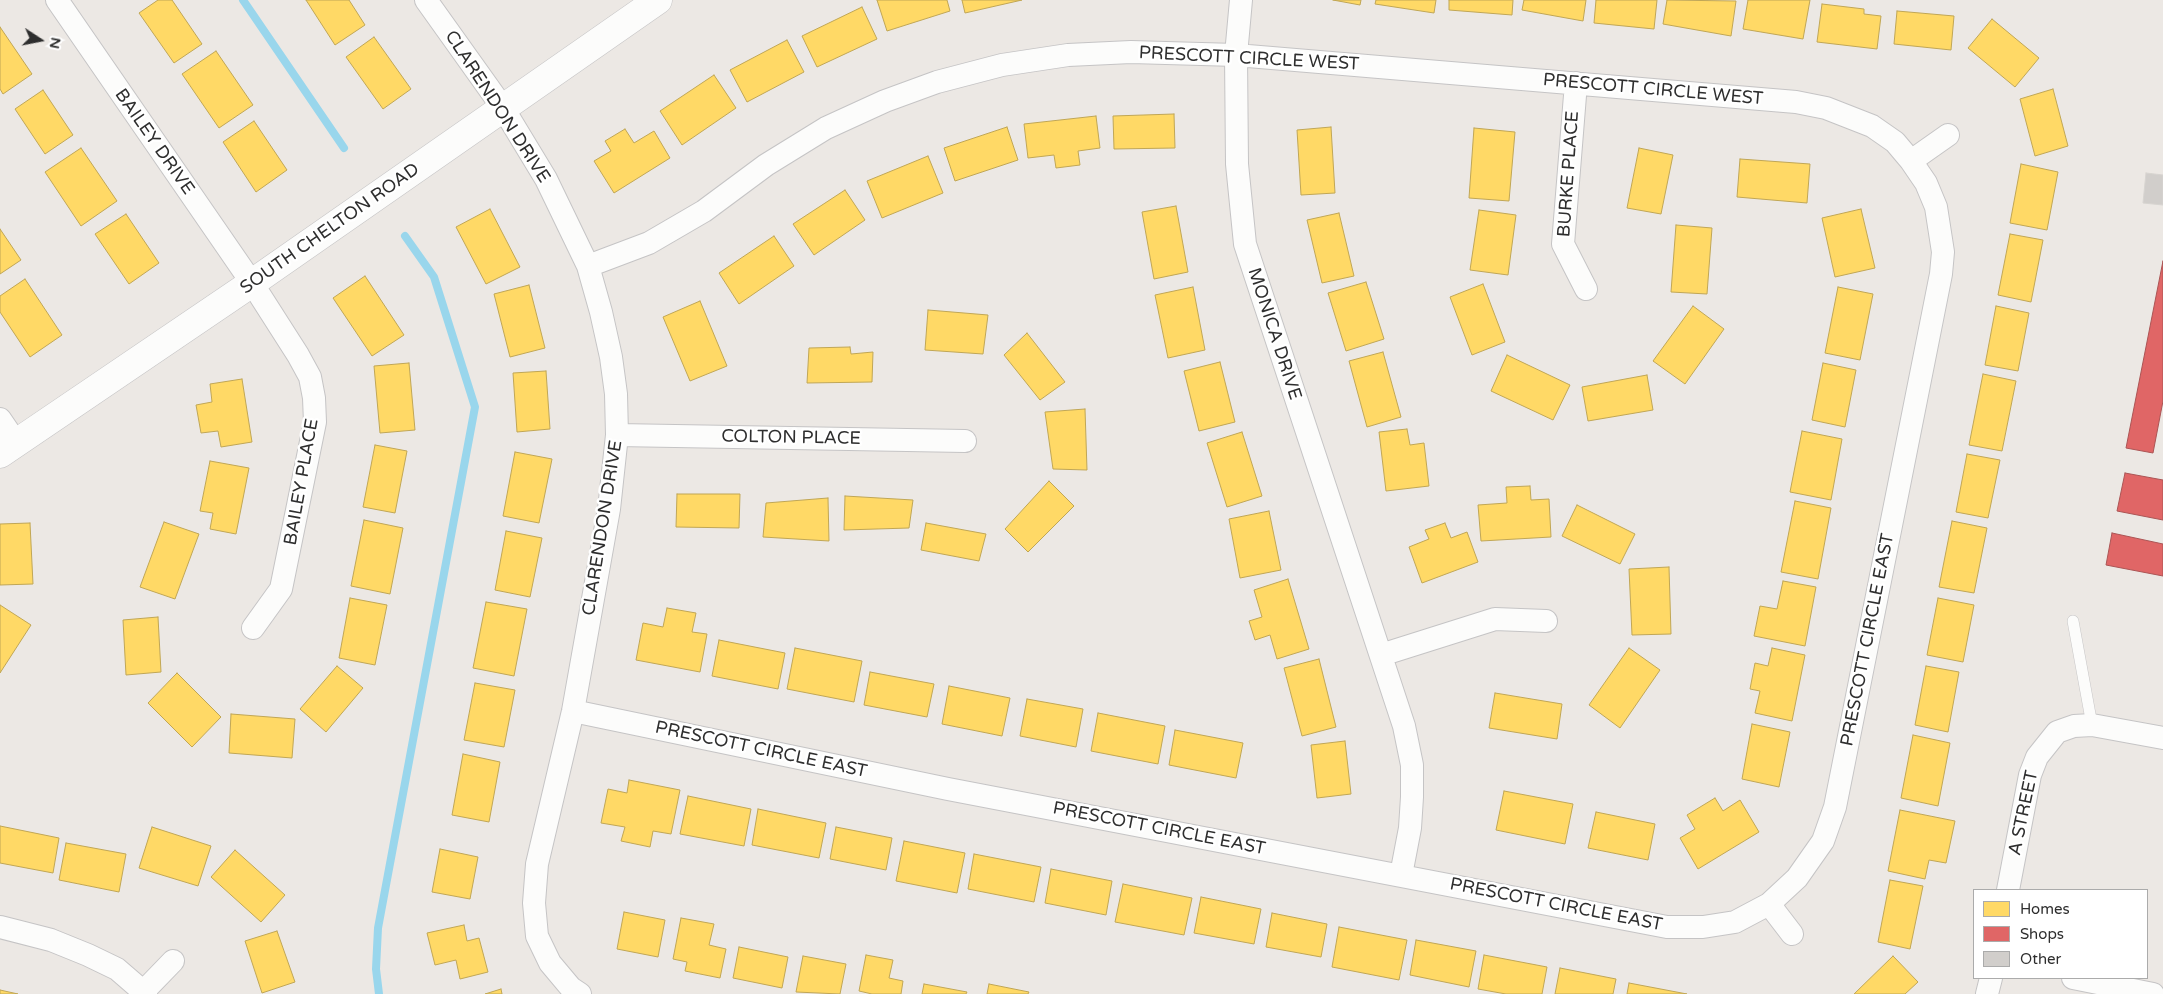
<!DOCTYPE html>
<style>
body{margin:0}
#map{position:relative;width:2163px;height:994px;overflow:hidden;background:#ece8e4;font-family:"Varela Round",sans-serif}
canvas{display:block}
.legend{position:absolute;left:1973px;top:889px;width:175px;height:90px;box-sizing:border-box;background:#fff;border:1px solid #ababab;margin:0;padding:6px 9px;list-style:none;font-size:15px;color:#2e2e2e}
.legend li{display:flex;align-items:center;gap:10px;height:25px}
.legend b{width:25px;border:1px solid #ababab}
.north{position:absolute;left:15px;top:15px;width:50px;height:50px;-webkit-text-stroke:4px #fff;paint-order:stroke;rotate:101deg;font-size:14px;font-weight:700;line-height:20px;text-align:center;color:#2e2e2e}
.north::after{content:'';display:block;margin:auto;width:18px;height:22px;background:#2e2e2e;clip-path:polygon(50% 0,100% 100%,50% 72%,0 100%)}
</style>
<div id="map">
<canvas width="2163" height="994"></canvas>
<ul class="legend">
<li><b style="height:14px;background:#ffd966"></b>Homes</li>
<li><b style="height:14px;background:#e06666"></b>Shops</li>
<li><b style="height:14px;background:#d1cecb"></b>Other</li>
</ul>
<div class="north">N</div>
</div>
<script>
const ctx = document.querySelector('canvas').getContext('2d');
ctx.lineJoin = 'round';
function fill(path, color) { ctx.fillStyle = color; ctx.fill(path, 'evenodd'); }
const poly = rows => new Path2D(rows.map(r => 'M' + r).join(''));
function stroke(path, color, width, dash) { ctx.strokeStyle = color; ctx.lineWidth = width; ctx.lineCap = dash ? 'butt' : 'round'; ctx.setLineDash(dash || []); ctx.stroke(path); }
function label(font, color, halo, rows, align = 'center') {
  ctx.font = font + ' "Varela Round",sans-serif'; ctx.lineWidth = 5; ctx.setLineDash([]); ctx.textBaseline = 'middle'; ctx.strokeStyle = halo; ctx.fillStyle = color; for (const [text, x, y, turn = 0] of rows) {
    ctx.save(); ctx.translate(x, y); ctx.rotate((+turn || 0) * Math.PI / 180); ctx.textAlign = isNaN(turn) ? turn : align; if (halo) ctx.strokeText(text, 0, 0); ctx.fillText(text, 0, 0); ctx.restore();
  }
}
const homes = poly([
 [158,0,172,0,202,44,174,63,139,13,158,0],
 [306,0,349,0,365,25,335,45,306,0],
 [877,0,947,0,950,11,887,31,877,0],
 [962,0,1022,0,965,13,962,0],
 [1333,0,1361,0,1360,5,1333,0],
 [1376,0,1436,0,1434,13,1375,4,1376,0],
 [1449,0,1513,0,1512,15,1449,10,1449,0],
 [1524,0,1586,0,1583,21,1522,10,1524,0],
 [1596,0,1657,0,1654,29,1594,23,1596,0],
 [1667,0,1736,1,1731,36,1663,24,1667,0],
 [1748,0,1810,0,1803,39,1743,29,1748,0],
 [1822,4,1864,9,1864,14,1881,16,1877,49,1817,42,1822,4],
 [862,7,877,39,817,67,802,36,862,7],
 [1897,11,1954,16,1951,50,1894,44,1897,11],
 [1992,19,2039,58,2015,87,1968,48,1992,19],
 [0,27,32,74,3,94,0,89,0,27],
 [374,37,411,89,383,109,346,57,374,37],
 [787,40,804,72,747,102,730,70,787,40],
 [216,51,253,105,219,128,182,74,216,51],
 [714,75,736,108,682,145,660,111,714,75],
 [2053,89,2068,146,2035,156,2020,99,2053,89],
 [43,90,73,135,45,154,15,109,43,90],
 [1174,114,1175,148,1114,149,1113,116,1174,114],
 [1096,116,1100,148,1078,151,1080,165,1056,168,1054,155,1028,158,1024,124,1096,116],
 [254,121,287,170,256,192,223,142,254,121],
 [1007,127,1018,160,955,181,944,148,1007,127],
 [1331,127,1335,193,1301,195,1297,130,1331,127],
 [1474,128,1515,132,1509,201,1469,198,1474,128],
 [625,129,634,143,654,131,670,158,614,193,594,161,611,151,605,141,625,129],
 [81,148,117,201,81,226,45,172,81,148],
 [1639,148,1673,155,1661,214,1627,208,1639,148],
 [928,156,943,193,882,218,867,181,928,156],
 [1740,159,1810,164,1807,203,1737,197,1740,159],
 [2021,164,2058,172,2047,230,2010,223,2021,164],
 [845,190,865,220,814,255,793,224,845,190],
 [1176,206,1188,272,1154,279,1142,212,1176,206],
 [490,209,520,267,486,284,456,227,490,209],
 [1861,209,1875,268,1835,277,1822,218,1861,209],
 [1479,210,1516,215,1508,275,1470,270,1479,210],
 [1339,213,1354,276,1322,283,1307,220,1339,213],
 [126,214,159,263,129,284,95,234,126,214],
 [1676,225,1712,228,1707,294,1671,292,1676,225],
 [0,229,21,260,0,274,0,229],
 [2010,234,2043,240,2031,302,1998,295,2010,234],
 [774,236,794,266,739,304,719,273,774,236],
 [365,276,404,335,372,356,333,298,365,276],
 [25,279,62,335,30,357,0,312,0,296,25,279],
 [1366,282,1384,339,1346,351,1328,293,1366,282],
 [1483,284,1505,342,1472,355,1450,297,1483,284],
 [529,285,545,348,510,357,494,294,529,285],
 [1193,287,1205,350,1168,358,1155,295,1193,287],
 [1838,287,1873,294,1860,360,1825,353,1838,287],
 [700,301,727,366,690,381,663,317,700,301],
 [1693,306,1724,329,1685,384,1653,361,1693,306],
 [1996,306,2029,313,2018,371,1985,365,1996,306],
 [928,310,988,315,983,354,925,350,928,310],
 [1027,333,1065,382,1040,400,1004,355,1027,333],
 [850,347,851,354,873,352,872,382,807,383,809,348,850,347],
 [1383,352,1401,417,1367,427,1349,361,1383,352],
 [1507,355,1570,385,1553,420,1491,391,1507,355],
 [1220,362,1235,422,1199,431,1184,371,1220,362],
 [409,363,415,430,380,433,374,366,409,363],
 [1823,363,1856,370,1845,427,1812,420,1823,363],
 [546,371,550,429,517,432,513,373,546,371],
 [1983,374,2016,381,2002,451,1969,445,1983,374],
 [1647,375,1653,410,1588,421,1582,387,1647,375],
 [242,379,252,442,221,447,218,431,201,433,196,405,212,402,210,384,242,379],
 [1085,409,1087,470,1053,469,1045,412,1085,409],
 [1407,429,1410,445,1424,443,1429,486,1386,491,1379,432,1407,429],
 [1802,431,1842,439,1831,500,1790,492,1802,431],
 [1242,432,1262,496,1227,507,1207,443,1242,432],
 [375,445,407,451,395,513,363,507,375,445],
 [515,452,552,459,539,523,503,516,515,452],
 [1967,454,2000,460,1988,518,1956,512,1967,454],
 [210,461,249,468,236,534,210,529,213,513,200,511,210,461],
 [1049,481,1074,506,1028,552,1005,529,1049,481],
 [1530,486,1531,500,1549,499,1551,537,1481,541,1478,505,1507,503,1506,487,1530,486],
 [677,494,740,494,739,528,676,527,677,494],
 [845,496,913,500,909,528,844,530,845,496],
 [828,498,829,541,763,537,766,503,828,498],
 [1795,501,1831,508,1818,579,1781,572,1795,501],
 [1577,505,1635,534,1620,564,1562,536,1577,505],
 [1269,511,1281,570,1240,578,1229,519,1269,511],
 [364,520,403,528,390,594,351,586,364,520],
 [1952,521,1987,528,1974,593,1939,587,1952,521],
 [164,522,199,534,175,599,140,587,164,522],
 [30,523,33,584,0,585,0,524,30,523],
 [926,523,986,534,979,561,921,550,926,523],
 [1445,523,1451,538,1467,532,1478,562,1422,583,1409,547,1429,539,1425,530,1445,523],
 [506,531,542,538,530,597,495,590,506,531],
 [1669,567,1671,634,1632,635,1629,569,1669,567],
 [1288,579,1309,649,1277,659,1270,635,1255,640,1249,621,1262,617,1254,590,1288,579],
 [1783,581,1816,587,1805,646,1754,636,1760,606,1777,609,1783,581],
 [350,598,387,605,375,665,339,658,350,598],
 [1938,598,1974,605,1963,662,1927,655,1938,598],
 [486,602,527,609,514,676,473,668,486,602],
 [0,605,31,625,0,673,0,605],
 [667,608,696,613,692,632,707,634,700,672,636,660,643,623,663,627,667,608],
 [158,617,161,672,126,675,123,620,158,617],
 [719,640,785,653,778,689,712,676,719,640],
 [795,648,862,661,854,702,787,689,795,648],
 [1629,648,1660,670,1620,728,1589,705,1629,648],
 [1772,648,1805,655,1792,721,1755,713,1760,691,1750,689,1755,663,1768,666,1772,648],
 [1319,659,1336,727,1302,736,1284,668,1319,659],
 [337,666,363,688,326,732,300,709,337,666],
 [1926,666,1959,672,1948,732,1915,725,1926,666],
 [870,672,934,684,927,717,864,705,870,672],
 [177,673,221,717,192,747,148,703,177,673],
 [475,683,515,690,504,747,464,740,475,683],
 [949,686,1010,698,1002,736,942,724,949,686],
 [1495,693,1562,704,1557,739,1489,728,1495,693],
 [1027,699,1083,709,1076,747,1020,736,1027,699],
 [1098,713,1165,726,1158,764,1091,751,1098,713],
 [231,714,295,719,292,758,229,753,231,714],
 [1752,724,1790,732,1779,787,1742,779,1752,724],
 [1175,730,1243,743,1236,778,1169,765,1175,730],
 [1913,735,1950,743,1938,806,1901,798,1913,735],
 [1345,741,1351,794,1317,798,1311,745,1345,741],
 [463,754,500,762,489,822,452,815,463,754],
 [629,780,680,790,671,834,653,831,650,847,621,841,625,827,601,823,608,789,627,793,629,780],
 [1504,791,1573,804,1565,844,1496,830,1504,791],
 [688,796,751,809,744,846,680,834,688,796],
 [1715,798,1723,811,1740,800,1759,832,1698,869,1680,838,1695,829,1687,815,1715,798],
 [758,809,826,823,819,858,752,845,758,809],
 [1900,810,1955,821,1946,863,1929,860,1925,879,1888,871,1900,810],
 [1596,812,1655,824,1648,860,1588,848,1596,812],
 [0,826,59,838,53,873,0,863,0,826],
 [152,827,211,846,198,886,139,868,152,827],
 [836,827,892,838,886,870,830,859,836,827],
 [904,841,965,853,957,893,896,881,904,841],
 [66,843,126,854,119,892,59,880,66,843],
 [440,849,478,857,470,899,432,892,440,849],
 [235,850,285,895,261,922,211,877,235,850],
 [974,854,1041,867,1034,902,968,889,974,854],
 [1051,869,1112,881,1106,915,1045,903,1051,869],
 [1890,880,1923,886,1910,949,1878,942,1890,880],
 [1123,884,1192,898,1184,935,1115,922,1123,884],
 [1201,897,1261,909,1254,944,1194,933,1201,897],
 [624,912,665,920,658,957,617,949,624,912],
 [1272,913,1327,924,1321,957,1266,947,1272,913],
 [681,918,714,924,709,945,726,949,720,978,685,971,687,962,673,959,681,918],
 [464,925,467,941,479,938,488,972,460,979,456,960,435,965,427,933,464,925],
 [1339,927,1407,940,1399,980,1332,967,1339,927],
 [277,931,295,982,262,993,245,941,277,931],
 [1416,940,1476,951,1469,987,1410,975,1416,940],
 [739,947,788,957,782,988,733,978,739,947],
 [866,955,893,960,889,978,903,981,901,994,872,994,859,991,866,955],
 [1484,955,1547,967,1542,994,1506,994,1478,989,1484,955],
 [803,956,846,964,840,994,796,992,803,956],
 [1893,956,1918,982,1905,994,1854,994,1893,956],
 [1560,968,1616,979,1613,994,1555,994,1560,968],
 [1629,983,1687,994,1627,994,1629,983],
 [924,984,967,992,966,994,922,994,924,984],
 [989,984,1029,992,1028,994,987,994,989,984],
 [501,989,502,994,485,994,501,989],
 [0,990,18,994,0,994,0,990]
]);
const shops = poly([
 [2163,261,2163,401,2153,453,2126,448,2163,261],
 [2125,473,2163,480,2163,520,2117,511,2125,473],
 [2112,533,2163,544,2163,576,2106,565,2112,533]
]);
const stream = poly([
 [243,0,344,148],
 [379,994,376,969,378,928,475,407,434,277,405,236]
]);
const building = poly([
 [2146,173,2163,175,2163,205,2143,203,2146,173]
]);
const lane = poly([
 [2073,621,2092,725]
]);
const street = poly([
 [57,0,252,283,298,355,310,377,314,398,315,422,281,589,253,628],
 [426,0,503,108,546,179,588,266,601,312,611,357,616,394,617,435,609,509,573,711,537,864,534,903,537,936,550,963,571,988,580,994],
 [1241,0,1236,55,1237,164,1245,244,1404,726,1412,765,1412,797,1410,828,1401,875],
 [1576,83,1563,244,1586,289],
 [1911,161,1948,135],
 [0,419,17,444],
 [617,435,965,441],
 [1381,655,1495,619,1546,621],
 [573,711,948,789,1667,927,1703,927,1735,922,1769,904,1797,878,1823,841,1835,807,1941,274,1943,252,1936,207,1926,183,1911,161,1895,142,1872,126,1826,108,1796,102,1236,55,1131,52,1068,55,1002,65,937,82,885,101,826,128,766,165,704,211,649,243,588,266],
 [2008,890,2030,775,2037,757,2057,732,2074,726,2092,725,2163,738],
 [1769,904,1792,934],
 [0,927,51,940,88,955,117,969,146,994],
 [2073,978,2153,994],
 [144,991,173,961],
 [1987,994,1991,978]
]);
const secondary = poly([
 [0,454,252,283,658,0]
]);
const streetNames = [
 ["PRESCOTT CIRCLE WEST",1249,59,3],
 ["PRESCOTT CIRCLE WEST",1653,90,5],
 ["CLARENDON DRIVE",497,107,57],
 ["BAILEY DRIVE",154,142,55],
 ["BURKE PLACE",1569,174,-86],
 ["SOUTH CHELTON ROAD",330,229,-35],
 ["MONICA DRIVE",1274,334,72],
 ["COLTON PLACE",791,438,1],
 ["BAILEY PLACE",302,482,-80],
 ["CLARENDON DRIVE",603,528,-81],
 ["PRESCOTT CIRCLE EAST",1868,640,-79],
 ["PRESCOTT CIRCLE EAST",761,750,12],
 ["A STREET",2024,813,-78],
 ["PRESCOTT CIRCLE EAST",1159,829,11],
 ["PRESCOTT CIRCLE EAST",1556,905,11]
];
fill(homes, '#ffd966');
stroke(homes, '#c0a655', 1);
fill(shops, '#e06666');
stroke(shops, '#ab5555', 1);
stroke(stream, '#99d6ec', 8);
fill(building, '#d1cecb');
stroke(building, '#d7d4d0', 1);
stroke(lane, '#c5c4c5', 12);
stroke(street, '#c5c4c5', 24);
stroke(secondary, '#c5c4c5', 29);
stroke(lane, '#fcfcfb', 11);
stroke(street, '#fcfcfb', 22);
stroke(secondary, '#fcfcfb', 28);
label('18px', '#2e2e2e', '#fff', streetNames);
</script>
